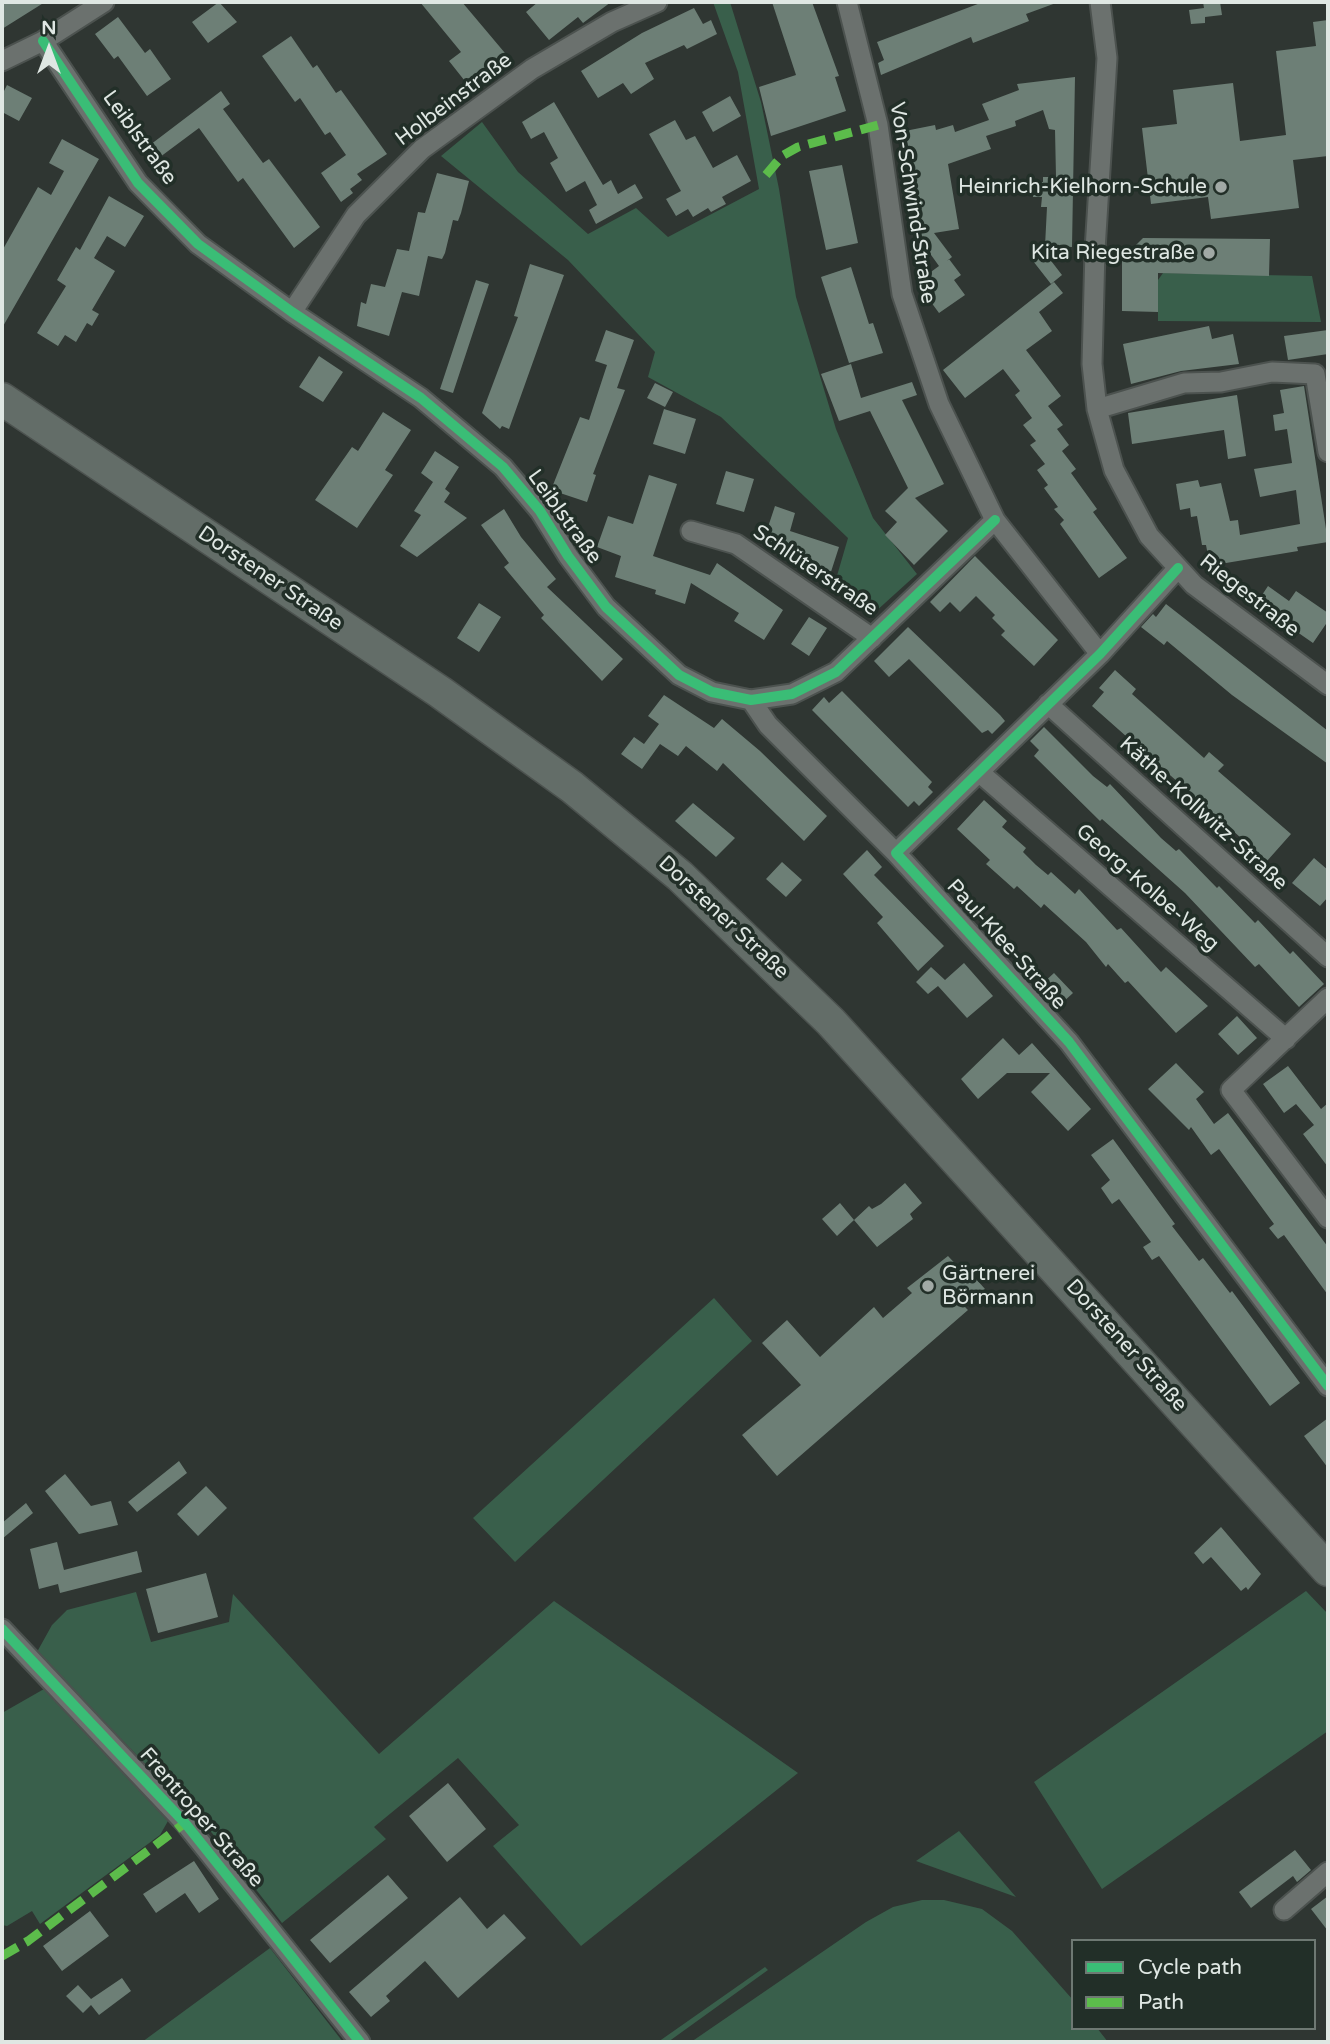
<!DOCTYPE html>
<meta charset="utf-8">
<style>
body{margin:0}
#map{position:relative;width:1330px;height:2044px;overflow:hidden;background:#2f3632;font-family:"Varela Round",sans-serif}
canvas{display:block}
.frame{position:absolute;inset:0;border:4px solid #dfe7e3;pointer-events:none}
.legend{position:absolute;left:1071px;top:1939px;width:245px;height:91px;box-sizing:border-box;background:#222f28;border:2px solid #6e7973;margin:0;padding:9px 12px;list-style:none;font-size:21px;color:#dfe7e3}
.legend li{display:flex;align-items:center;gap:14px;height:35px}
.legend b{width:35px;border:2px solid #6e7973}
.north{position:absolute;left:14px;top:14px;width:70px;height:70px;-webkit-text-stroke:5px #222f28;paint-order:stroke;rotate:0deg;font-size:19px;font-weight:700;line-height:28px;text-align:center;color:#dfe7e3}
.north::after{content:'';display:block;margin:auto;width:24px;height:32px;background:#dfe7e3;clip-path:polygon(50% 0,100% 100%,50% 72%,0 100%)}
</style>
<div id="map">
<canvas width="1330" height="2044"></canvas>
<div class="frame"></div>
<ul class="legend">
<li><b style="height:9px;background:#3abd76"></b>Cycle path</li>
<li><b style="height:9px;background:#5cbc4b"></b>Path</li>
</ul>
<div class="north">N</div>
</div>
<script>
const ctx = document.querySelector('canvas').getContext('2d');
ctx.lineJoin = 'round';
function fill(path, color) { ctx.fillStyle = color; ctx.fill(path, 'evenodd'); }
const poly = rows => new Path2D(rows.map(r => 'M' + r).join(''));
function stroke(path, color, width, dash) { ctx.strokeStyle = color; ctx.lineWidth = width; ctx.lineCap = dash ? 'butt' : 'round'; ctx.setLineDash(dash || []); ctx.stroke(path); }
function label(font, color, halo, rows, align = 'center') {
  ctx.font = font + ' "Varela Round",sans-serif'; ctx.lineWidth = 7; ctx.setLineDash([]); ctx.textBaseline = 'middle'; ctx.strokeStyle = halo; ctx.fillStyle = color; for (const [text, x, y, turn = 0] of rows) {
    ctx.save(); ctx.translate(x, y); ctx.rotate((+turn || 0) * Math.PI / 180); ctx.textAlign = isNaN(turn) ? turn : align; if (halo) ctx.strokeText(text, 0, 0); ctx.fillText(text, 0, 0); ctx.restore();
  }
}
const green = poly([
 [713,2,730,2,761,102,779,189,796,297,836,429,873,518,917,574,874,613,834,586,848,538,721,417,648,377,655,352,568,260,441,156,482,122,518,172,588,234,636,208,668,237,759,189,738,72],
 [1163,273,1312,276,1321,322,1158,321,1158,280],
 [714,1298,752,1341,515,1562,473,1518],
 [1306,1591,1328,1614,1328,1731,1102,1889,1034,1782],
 [136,1592,151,1642,229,1622,233,1594,379,1754,554,1601,798,1773,581,1946,493,1846,519,1825,458,1758,374,1827,386,1839,282,1923,212,1833,37,1652,52,1625,67,1610],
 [44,1689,168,1821,160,1835,40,1924,32,1911,7,1926,2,1925,2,1713],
 [959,1831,1016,1897,916,1861],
 [922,1900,944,1900,982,1909,1012,1931,1073,2000,1073,2028,1097,2028,1108,2042,691,2042,866,1922,893,1907],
 [270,1948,343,2042,142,2042],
 [765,1967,768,1970,668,2042,658,2042]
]);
const building = poly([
 [2,2,45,2,2,29],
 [219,2,237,22,208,43,192,22],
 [420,2,462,2,510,59,472,90,449,61,461,52],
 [538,2,611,2,583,23,578,17,549,40,526,12],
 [772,2,812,2,839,76,835,77,846,111,771,136,759,87,796,75],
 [983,2,1056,3,1026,14,1029,21,973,43,971,37,881,75,878,63,884,60,877,42],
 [1203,2,1220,2,1222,15,1205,17,1205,23,1191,24,1189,10,1204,8],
 [694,8,703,24,711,20,717,34,687,49,684,45,645,63,654,79,631,94,623,83,598,98,581,71,642,33],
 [118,17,145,53,150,49,171,79,147,96,118,56,114,59,95,34],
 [1328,20,1328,156,1293,160,1299,208,1211,219,1208,197,1151,204,1142,128,1177,124,1173,90,1233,83,1240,141,1286,135,1276,51,1316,46,1313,22],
 [291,36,313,68,317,65,336,93,341,90,387,154,357,174,362,180,350,189,353,193,341,202,321,173,346,155,330,132,325,135,300,98,295,102,262,56],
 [1075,77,1072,247,1045,246,1047,207,1041,207,1042,197,1033,197,1034,182,1043,182,1043,177,1056,177,1055,130,1049,129,1043,110,1015,121,1016,126,986,136,991,149,948,164,959,229,934,233,952,257,947,261,949,259,961,275,954,280,965,295,939,313,928,298,935,293,924,277,939,266,921,241,921,214,905,131,935,125,936,130,953,125,955,132,989,120,982,104,1019,90,1017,84],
 [7,85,32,98,19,121,2,112,2,95],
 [221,91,230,104,223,109,263,163,269,159,320,227,294,248,243,178,238,182,199,128,156,160,146,148],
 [730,96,741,116,713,132,702,112],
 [554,102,603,185,611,180,618,194,635,184,643,198,596,224,589,210,597,205,585,181,566,192,550,163,558,158,544,132,531,139,522,122],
 [675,120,686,140,695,136,713,168,737,155,751,181,722,197,726,204,711,212,708,208,693,217,688,209,676,216,666,199,681,191,649,134],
 [62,139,99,159,2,328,2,251,38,187,51,195,64,171,49,163],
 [842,165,858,243,826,250,809,171],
 [437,173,469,181,461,213,458,221,453,220,445,253,442,259,428,256,419,296,402,292,389,336,357,326,361,302,366,304,371,284,385,287,397,249,409,251,418,212,425,213],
 [109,196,144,216,125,247,107,236,94,258,115,271,92,310,99,314,92,326,87,323,76,342,65,335,58,346,37,333,66,286,57,280,76,247,80,250],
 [1143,238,1270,239,1269,276,1158,273,1158,312,1122,311,1122,259],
 [1045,253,1062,275,1051,284,1033,261],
 [530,264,564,275,509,429,502,426,500,429,482,413,518,317,514,316],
 [851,267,869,324,873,323,883,353,849,363,821,277],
 [476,280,489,284,453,393,440,389],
 [1054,282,1063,293,1039,312,1052,331,1026,350,1061,396,1048,406,1063,425,1057,429,1069,445,1062,451,1076,469,1071,473,1097,509,1093,512,1127,558,1099,578,1060,524,1064,520,1054,509,1058,507,1044,488,1048,485,1037,470,1045,464,1030,445,1036,441,1023,425,1032,418,1015,395,1020,391,1003,369,965,398,943,370],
 [1209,326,1212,339,1233,334,1239,364,1181,371,1131,384,1123,344],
 [606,330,634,340,617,388,625,390,593,474,596,475,587,502,551,490,580,417,589,420,607,365,595,361],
 [1328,330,1328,354,1288,360,1284,336],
 [319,356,343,372,323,402,299,387],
 [851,364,861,398,912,382,917,395,902,400,944,484,915,498,948,531,914,565,885,535,897,522,885,511,908,488,870,411,839,421,821,374],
 [655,383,673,392,665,407,647,398],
 [1304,386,1328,542,1297,547,1298,551,1226,563,1209,561,1206,545,1202,545,1197,516,1191,517,1190,508,1180,510,1176,484,1198,480,1200,487,1221,483,1230,521,1238,520,1240,535,1300,524,1296,490,1260,497,1254,469,1292,463,1287,429,1275,431,1273,415,1284,413,1280,390],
 [1237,395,1246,456,1228,459,1224,430,1132,444,1128,413],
 [664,409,696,419,685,454,653,444],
 [383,412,411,430,385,470,393,475,357,528,315,500,352,447,358,451],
 [435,451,459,467,445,489,450,493,444,502,467,518,417,557,400,546,421,515,414,511,433,482,421,473],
 [726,471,754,479,744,512,716,504],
 [649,475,677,484,653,556,710,575,717,563,783,610,764,640,734,621,739,613,691,583,685,604,655,594,656,590,615,577,621,556,597,547,608,516,633,524],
 [775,506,795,513,790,531,839,547,829,578,803,569,807,556,763,542],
 [504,509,521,537,556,579,547,587,623,659,602,681,541,618,544,615,504,567,509,563,481,525],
 [975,556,1058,640,1034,666,1001,635,1005,631,992,618,995,615,976,596,960,612,950,602,940,612,930,602],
 [1268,586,1289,601,1296,591,1328,613,1328,621,1313,643,1277,618,1280,614,1260,598],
 [479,603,501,617,479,652,457,638],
 [1166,604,1328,731,1328,764,1232,695,1167,641,1164,645,1141,627,1153,614,1156,617],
 [809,617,827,628,809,656,791,644],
 [908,627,1000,715,1005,721,992,734,988,730,982,733,909,659,889,677,874,661],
 [1115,670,1136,689,1132,694,1204,758,1209,752,1224,765,1218,771,1291,834,1267,861,1092,706,1104,692,1099,688],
 [842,691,932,782,928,787,933,792,919,806,914,801,908,807,812,710,824,697,829,703],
 [664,695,714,728,722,719,760,751,827,816,804,841,723,763,717,771,686,746,678,756,660,744,642,769,632,762,621,754,634,737,644,744,659,724,648,716],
 [1044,727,1093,776,1107,787,1110,784,1161,838,1176,851,1179,849,1217,888,1219,886,1255,923,1258,920,1290,954,1293,951,1324,984,1299,1007,1259,964,1255,967,1185,893,1102,819,1100,821,1034,756,1039,750,1030,741],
 [984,800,1007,821,1002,827,1026,848,1023,852,1036,865,1048,875,1051,872,1075,894,1079,889,1117,930,1121,928,1161,972,1166,967,1208,1006,1176,1033,1128,981,1125,983,1108,964,1106,967,1086,942,1044,904,1041,908,1017,886,1014,889,986,864,990,860,957,829],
 [693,803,735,838,716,857,675,821],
 [867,850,882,867,874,875,944,946,918,971,877,923,883,917,843,874],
 [1314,858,1328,870,1328,897,1320,906,1292,883],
 [782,862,802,880,786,897,766,879],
 [964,963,993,996,967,1018,938,986,928,994,916,982,931,967,945,980],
 [1054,973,1073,993,1061,1004,1042,984],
 [1237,1016,1257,1038,1238,1055,1218,1034],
 [1003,1038,1019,1055,1032,1043,1091,1109,1068,1131,1031,1092,1050,1073,1007,1073,978,1099,961,1079],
 [1176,1063,1204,1092,1196,1099,1214,1124,1228,1113,1328,1247,1328,1295,1284,1235,1278,1239,1269,1228,1274,1224,1219,1149,1211,1155,1191,1127,1189,1130,1148,1089],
 [1288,1066,1321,1109,1328,1103,1328,1167,1303,1134,1314,1125,1296,1104,1284,1113,1263,1084],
 [1113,1139,1175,1224,1172,1226,1199,1261,1203,1258,1230,1293,1232,1291,1300,1383,1270,1406,1159,1256,1152,1260,1143,1247,1151,1242,1119,1199,1112,1204,1101,1188,1110,1180,1091,1155],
 [905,1183,922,1203,910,1214,913,1219,877,1247,854,1220,869,1206,872,1209,881,1204],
 [840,1203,854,1220,837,1236,822,1219],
 [948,1256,965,1274,969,1271,985,1289,965,1307,968,1310,777,1476,742,1435,801,1385,762,1343,787,1320,820,1357,874,1307,883,1318,912,1293,907,1288],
 [1328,1418,1328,1468,1304,1436],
 [179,1461,187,1473,137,1512,128,1502],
 [65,1474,91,1506,111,1501,118,1525,79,1534,45,1491],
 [206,1486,227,1508,198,1536,177,1514],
 [26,1503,33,1513,2,1539,2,1523],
 [1221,1527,1261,1574,1248,1590,1246,1587,1241,1591,1211,1557,1203,1564,1194,1553],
 [57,1542,64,1570,137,1551,142,1572,60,1593,58,1584,39,1589,30,1549],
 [206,1573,218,1617,158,1633,146,1589],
 [448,1783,486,1829,447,1862,409,1816],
 [1295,1850,1311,1870,1297,1882,1293,1876,1251,1908,1239,1892],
 [194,1861,219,1899,199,1913,185,1893,156,1913,143,1894],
 [388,1875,408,1898,330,1963,310,1940],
 [1328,1896,1328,1931,1311,1909],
 [460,1897,487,1929,504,1914,526,1938,458,1998,425,1961,386,1996,390,2001,371,2017,349,1992],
 [90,1911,109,1936,62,1971,43,1946],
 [122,1978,131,1991,99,2015,91,2005,83,2013,66,1996,78,1985,91,1999]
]);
const minor = poly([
 [847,2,878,125,902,294,939,404,995,520,1100,654],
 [1100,2,1107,58,1095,250,1092,364,1097,409,1114,470,1149,536,1194,585,1328,685],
 [43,41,138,183,198,244,292,312,421,398,503,467,540,511,568,556,606,607,679,675,712,692,751,700,792,694,836,672,995,520],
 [2,61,43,41,104,2],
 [292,312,356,215,422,149,532,69,612,22,657,2],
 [1097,409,1184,383,1221,382,1272,372,1315,374,1328,452],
 [691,531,736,544,872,638],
 [1178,568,1100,654,896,853,1069,1042,1328,1386],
 [751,700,768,725,896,853],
 [1048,704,1328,957],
 [979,772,1286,1039],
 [1328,998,1231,1090,1328,1218],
 [2,1629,185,1823,360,2042],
 [1284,1910,1328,1872]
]);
const primary = poly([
 [2,399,440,692,572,787,680,876,831,1022,1328,1570]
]);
const quiet = poly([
 [766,175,782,156,798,147,878,125],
 [2,1956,28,1941,185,1823]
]);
const cycleway = poly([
 [43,41,138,183,198,244,292,312,421,398,503,467,540,511,568,556,606,607,679,675,712,692,751,700,792,694,836,672,995,520],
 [1178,568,1100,654,896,853,1069,1042,1328,1386],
 [2,1629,185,1823,360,2042]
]);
const markers = [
 [1221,187,7,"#a1a9a5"],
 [1209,253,7,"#a1a9a5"],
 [928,1286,7,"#a1a9a5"]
];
const streetNames = [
 ["Holbeinstraße",454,100,-37],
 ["Leiblstraße",139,138,54],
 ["Von-Schwind-Straße",912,203,81],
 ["Leiblstraße",564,517,54],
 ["Schlüterstraße",815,571,34],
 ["Dorstener Straße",270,579,34],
 ["Riegestraße",1249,596,38],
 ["Käthe-Kollwitz-Straße",1203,814,42],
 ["Georg-Kolbe-Weg",1147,888,41],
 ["Dorstener Straße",723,918,43],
 ["Paul-Klee-Straße",1006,945,48],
 ["Dorstener Straße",1126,1346,48],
 ["Frentroper Straße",201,1818,49]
];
const poiNames = [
 ["Heinrich-Kielhorn-Schule",1207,187],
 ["Kita Riegestraße",1195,253],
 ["Gärtnerei",942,1274,"left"],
 ["Börmann",942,1298,"left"]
];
fill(green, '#395f4b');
fill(building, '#6d7f76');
stroke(minor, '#4c524f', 23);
stroke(primary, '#4c524f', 35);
stroke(minor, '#6b716e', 19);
stroke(primary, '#636d68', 32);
stroke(quiet, '#5cbc4b', 9, [18, 9]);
stroke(cycleway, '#3abd76', 10);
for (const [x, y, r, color] of markers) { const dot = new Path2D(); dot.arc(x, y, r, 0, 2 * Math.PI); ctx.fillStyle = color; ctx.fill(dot); stroke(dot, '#222f28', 2.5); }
label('21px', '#dfe7e3', '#222f28', streetNames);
label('21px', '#dfe7e3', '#222f28', poiNames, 'right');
</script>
